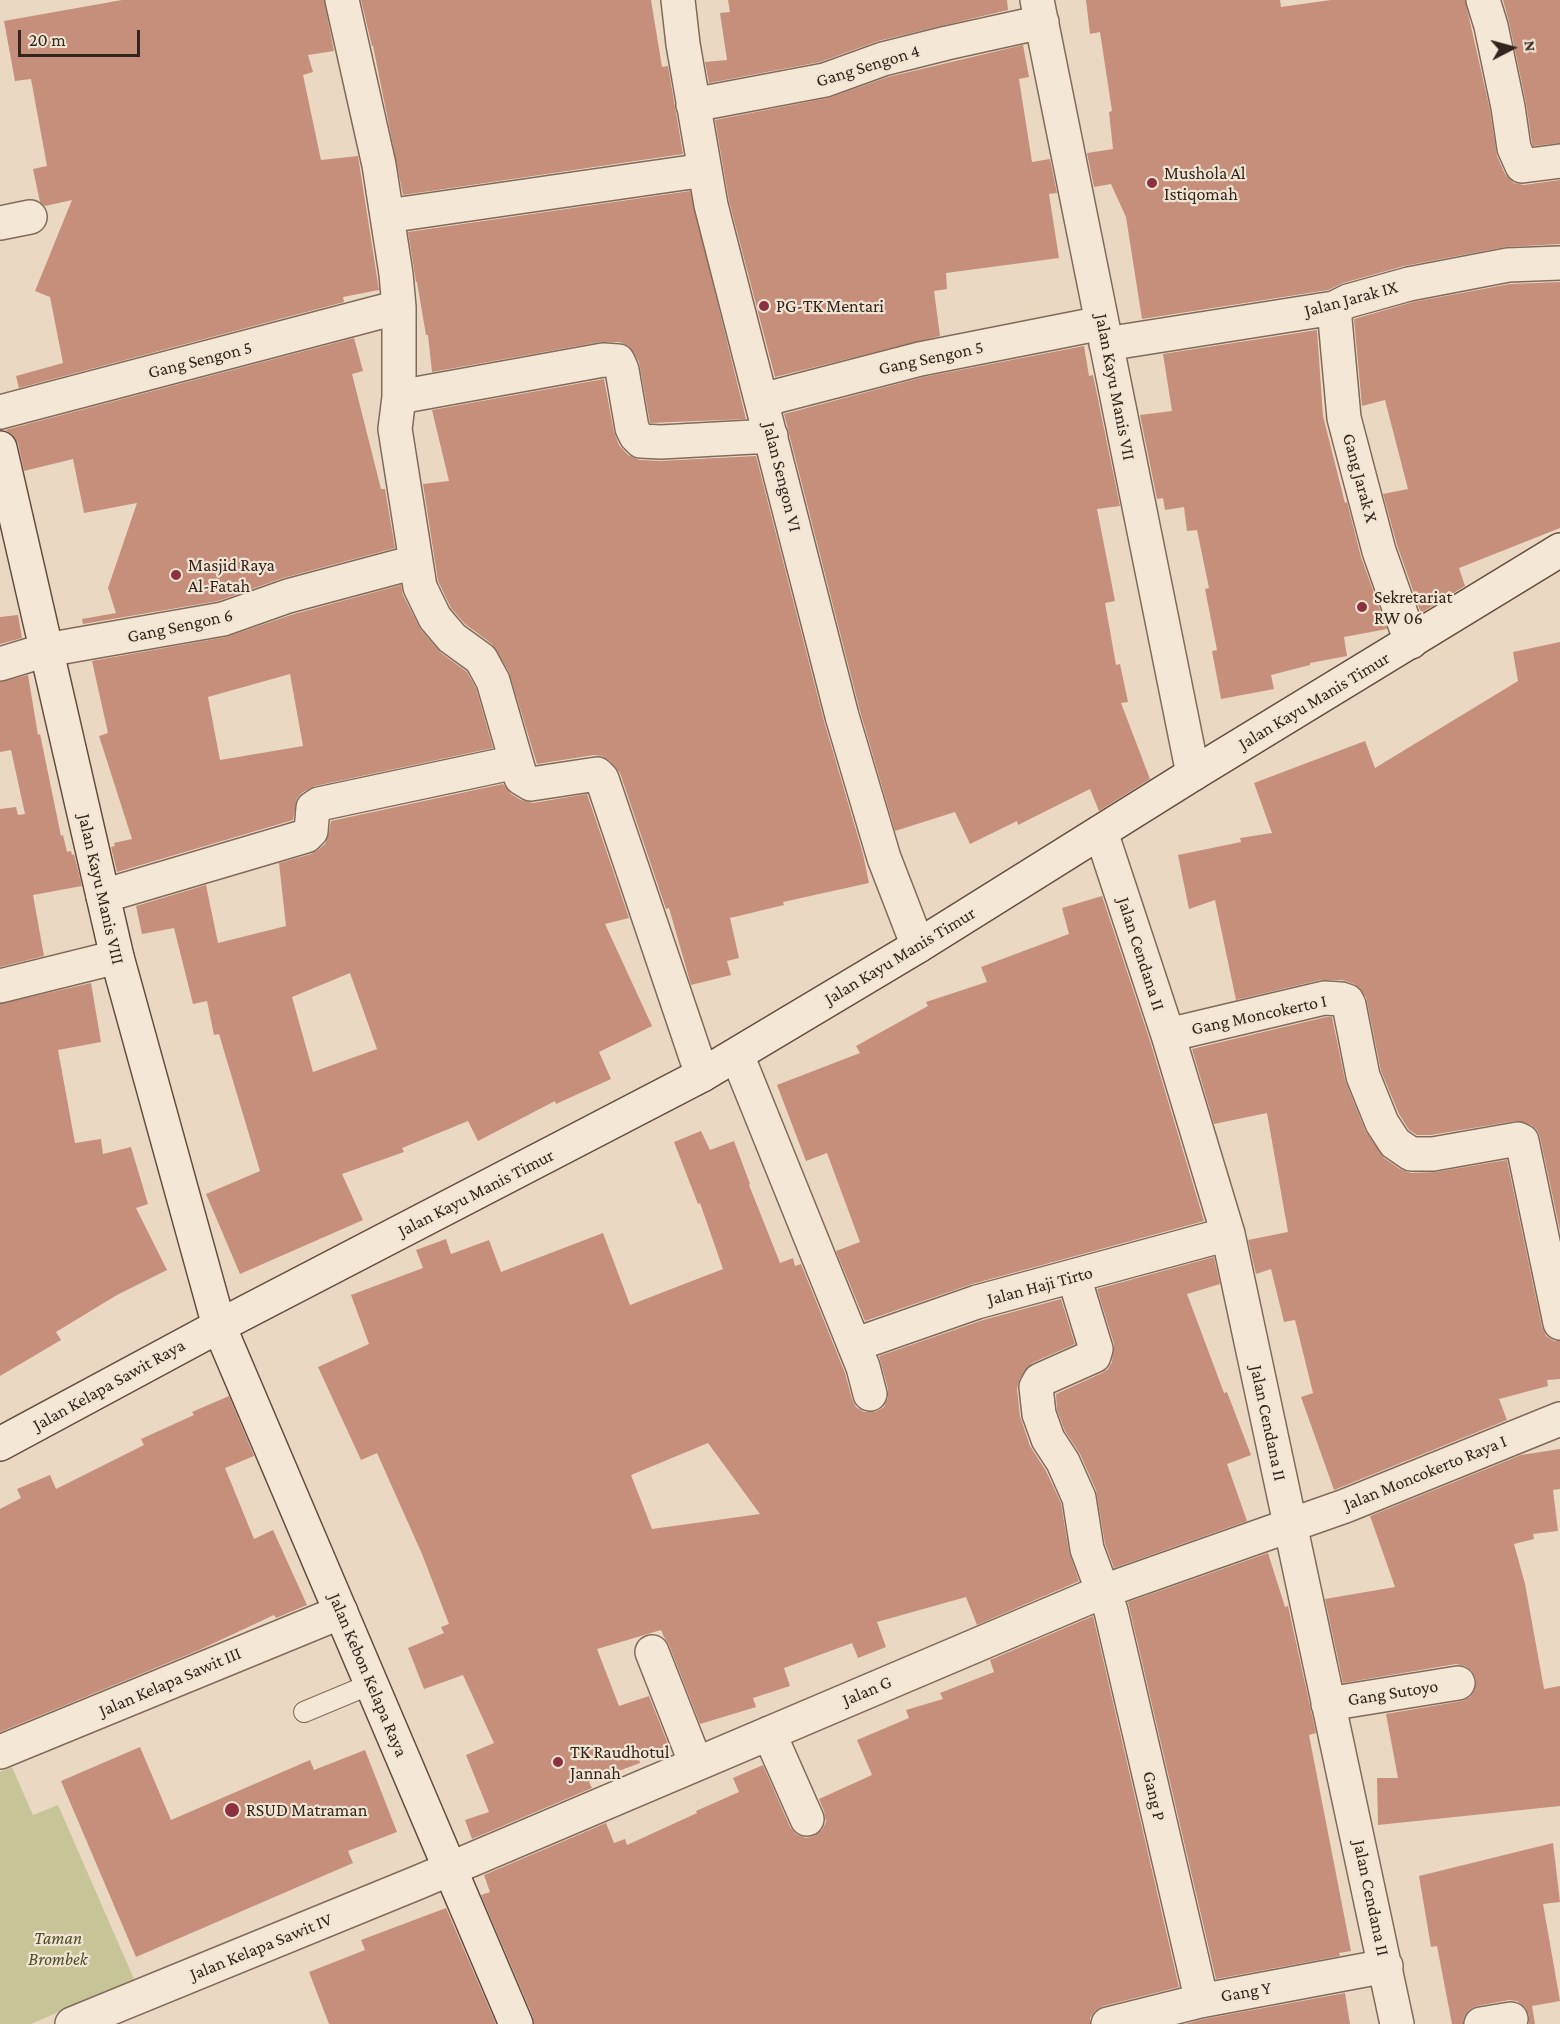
<!DOCTYPE html>
<style>
body{margin:0}
#map{position:relative;width:1560px;height:2024px;overflow:hidden;background:#ead8c3;font-family:"Crimson Pro",serif}
canvas{display:block}
.north{position:absolute;left:1482px;top:18px;width:60px;height:60px;-webkit-text-stroke:4px #f2e4d2;paint-order:stroke;rotate:84deg;font-size:16px;font-weight:700;line-height:24px;text-align:center;color:#33251e}
.north::after{content:'';display:block;margin:auto;width:21px;height:27px;background:#33251e;clip-path:polygon(50% 0,100% 100%,50% 72%,0 100%)}
.scale{position:absolute;left:18px;top:30px;width:122px;height:27px;box-sizing:border-box;border:3px solid #33251e;border-top:0;padding-left:8px;font-size:18px;line-height:21px;white-space:nowrap;color:#33251e;-webkit-text-stroke:4px #f2e4d2;paint-order:stroke}
</style>
<div id="map">
<canvas width="1560" height="2024"></canvas>
<div class="north">N</div>
<div class="scale">20 m</div>
</div>
<script>
const ctx = document.querySelector('canvas').getContext('2d');
ctx.lineJoin = 'round';
function fill(path, color) { ctx.fillStyle = color; ctx.fill(path, 'evenodd'); }
const poly = rows => new Path2D(rows.map(r => 'M' + r).join(''));
function stroke(path, color, width, dash) { ctx.strokeStyle = color; ctx.lineWidth = width; ctx.lineCap = dash ? 'butt' : 'round'; ctx.setLineDash(dash || []); ctx.stroke(path); }
function label(font, color, halo, rows, align = 'center') {
  ctx.font = font + ' "Crimson Pro",serif'; ctx.lineWidth = 4.5; ctx.setLineDash([]); ctx.textBaseline = 'middle'; ctx.strokeStyle = halo; ctx.fillStyle = color; for (const [text, x, y, turn = 0] of rows) {
    ctx.save(); ctx.translate(x, y); ctx.rotate((+turn || 0) * Math.PI / 180); ctx.textAlign = isNaN(turn) ? turn : align; if (halo) ctx.strokeText(text, 0, 0); ctx.fillText(text, 0, 0); ctx.restore();
  }
}
const green = poly([
 [12,1767,33,1815,58,1805,134,1979,31,2024,0,2024,0,1772]
]);
const building = poly([
 [122,0,324,0,334,51,308,55,313,72,303,75,321,160,358,156,379,290,343,297,344,302,19,388,16,376,63,363,50,297,35,291,72,200,45,206,40,202,33,169,47,166,31,79,15,81,4,21],
 [361,0,651,0,662,67,668,66,683,154,403,195,373,46,372,46],
 [728,0,1007,0,1008,10,878,41,820,62,709,83,705,62,727,60,720,13,730,12],
 [1086,0,1280,0,1281,7,1331,0,1465,0,1490,110,1497,156,1505,174,1514,183,1524,185,1560,180,1560,244,1505,247,1404,266,1343,283,1328,290,1142,319,1126,217,1111,184,1094,187,1087,153,1113,149,1109,112,1112,111,1100,32,1090,34],
 [1503,0,1560,0,1560,143,1533,146,1532,143,1526,103,1509,22],
 [1023,45,1029,77,1019,79,1032,162,1050,159,1057,193,1049,194,1059,258,946,273,947,289,934,291,940,336,775,377,729,201,715,120,828,98,888,77],
 [690,191,746,419,650,423,639,362,629,346,619,342,600,342,432,372,428,335,426,335,417,282,416,282,408,232],
 [1560,282,1560,528,1459,568,1465,586,1421,613,1397,545,1383,494,1408,489,1385,400,1362,406,1354,319,1413,302,1510,284],
 [1317,330,1323,416,1345,503,1347,502,1361,557,1387,629,1344,637,1347,656,1310,663,1310,665,1271,675,1274,689,1221,699,1212,651,1217,650,1205,589,1209,588,1197,530,1187,531,1184,507,1165,510,1163,498,1157,499,1140,415,1172,411,1163,354],
 [354,338,363,371,352,374,381,489,385,489,395,548,283,578,218,601,83,624,82,619,116,613,108,588,137,503,84,513,73,459,24,471,18,443,13,435,5,430],
 [1084,346,1089,376,1093,375,1120,506,1097,509,1115,601,1105,603,1116,665,1120,664,1128,702,1121,703,1150,779,1099,811,1090,789,1018,825,1017,821,970,844,955,812,895,831,860,711,784,414,924,377],
 [604,379,614,432,619,445,628,455,640,460,660,461,756,456,824,721,863,854,869,883,783,902,784,905,730,918,739,958,727,961,731,975,691,985,669,908,666,909,620,773,610,761,602,756,594,755,537,764,509,672,492,644,465,624,451,608,438,581,423,484,449,481,432,410],
 [401,585,403,595,421,630,441,653,467,672,476,688,493,748,315,786,303,792,297,798,293,820,117,872,111,847,115,846,114,843,132,839,99,736,108,733,92,661,226,637,294,614],
 [290,674,303,746,220,760,208,697],
 [18,615,22,638,0,644,0,617],
 [1560,642,1560,1231,1540,1137,1537,1130,1531,1125,1515,1121,1431,1135,1417,1135,1409,1130,1399,1114,1381,1071,1366,997,1354,984,1342,980,1320,980,1236,1000,1215,900,1189,909,1178,855,1241,842,1240,838,1272,833,1254,783,1365,741,1375,768,1518,681,1513,652],
 [28,675,38,735,40,734,61,836,63,835,67,852,71,851,72,855,74,854,82,886,33,895,44,956,0,967,0,809,16,807,18,815,25,814,11,750,0,752,0,682],
 [503,784,511,794,521,800,533,803,587,794,629,918,605,924,652,1026,599,1052,611,1079,556,1104,555,1101,478,1141,468,1121,402,1148,404,1152,342,1174,363,1220,240,1274,206,1194,260,1171,219,1034,214,1035,207,1001,193,1004,174,928,142,934,136,906,206,885,218,943,286,926,279,863,311,854,319,849,325,844,329,833,331,821],
 [350,973,377,1049,313,1072,292,997],
 [1102,896,1150,1041,1204,1221,972,1284,865,1321,836,1251,860,1242,827,1153,806,1161,777,1085,860,1053,856,1046,928,1006,926,1002,987,982,981,967,1069,934,1062,908],
 [91,983,101,1042,58,1050,75,1143,101,1139,103,1154,131,1147,148,1204,136,1208,167,1270,117,1295,56,1332,61,1340,0,1376,0,1004],
 [1326,1017,1332,1017,1345,1080,1365,1130,1384,1158,1400,1169,1411,1173,1436,1172,1507,1160,1542,1327,1546,1336,1554,1341,1560,1341,1560,1379,1547,1380,1548,1386,1499,1399,1507,1420,1334,1490,1301,1397,1313,1393,1295,1320,1284,1322,1271,1269,1256,1274,1248,1240,1288,1232,1267,1113,1214,1124,1192,1049],
 [701,1131,710,1150,734,1141,750,1184,749,1185,780,1263,793,1258,795,1266,801,1264,845,1373,852,1399,856,1407,864,1412,875,1412,884,1407,888,1398,888,1389,879,1356,983,1320,1061,1299,1075,1344,1032,1363,1020,1378,1017,1389,1020,1416,1030,1446,1046,1471,1061,1503,1069,1552,1079,1581,977,1625,966,1597,877,1622,886,1647,858,1658,852,1643,784,1668,790,1686,753,1698,756,1707,700,1724,669,1645,664,1637,661,1630,597,1649,619,1706,649,1696,670,1749,639,1759,640,1763,589,1782,592,1788,472,1839,465,1820,489,1812,466,1755,494,1743,463,1675,424,1689,408,1648,444,1633,441,1627,449,1624,422,1554,377,1453,361,1460,318,1367,369,1344,351,1295,423,1268,416,1250,446,1239,451,1254,489,1240,501,1272,603,1233,630,1305,723,1269,700,1203,698,1204,674,1142],
 [708,1443,760,1514,652,1529,631,1475],
 [1214,1257,1220,1284,1187,1294,1224,1393,1227,1392,1251,1455,1227,1464,1247,1521,1114,1568,1105,1544,1096,1490,1080,1454,1065,1431,1057,1410,1056,1394,1102,1373,1108,1369,1112,1362,1114,1344,1097,1289],
 [229,1396,254,1456,225,1468,254,1539,273,1530,307,1605,276,1618,274,1615,199,1650,0,1732,0,1509,21,1498,17,1489,50,1475,56,1489,144,1445,141,1439,194,1415,192,1412],
 [1560,1449,1560,1489,1553,1490,1558,1531,1533,1534,1534,1539,1514,1544,1525,1584,1544,1689,1560,1686,1560,1806,1378,1825,1377,1778,1398,1778,1386,1714,1462,1701,1470,1697,1475,1690,1476,1679,1472,1671,1465,1666,1456,1664,1343,1683,1325,1599,1395,1587,1370,1516,1521,1455],
 [1268,1553,1285,1607,1288,1606,1316,1733,1309,1735,1351,1951,1339,1953,1340,1956,1216,1979,1128,1602],
 [1093,1616,1179,1987,1103,2006,1095,2011,1090,2018,1090,2024,534,2024,533,2017,481,1895,490,1892,484,1875,606,1823,614,1843,625,1839,627,1845,697,1813,696,1811,739,1792,733,1778,763,1765,790,1827,796,1834,806,1838,814,1836,822,1830,826,1822,824,1811,819,1799,872,1775,857,1740,909,1718,906,1710,943,1699,940,1693,994,1672,990,1660],
 [140,1747,171,1820,310,1760,314,1770,365,1750,397,1832,348,1851,353,1863,136,1957,61,1781],
 [1553,1843,1560,1902,1543,1904,1560,2001,1532,2006,1535,2024,1529,2024,1529,2015,1525,2007,1517,2001,1509,2000,1477,2006,1469,2010,1464,2017,1463,2024,1452,2024,1437,1946,1431,1947,1419,1876],
 [446,1908,496,2024,329,2024,309,1972,365,1950,361,1940],
 [1345,1993,1350,2024,1185,2024,1204,2019]
]);
const lane = poly([
 [304,1712,371,1684]
]);
const street = poly([
 [342,0,379,165,396,274,399,307,399,397,395,429,420,587,435,618,452,638,481,659,493,681,521,778,531,784,597,774,602,779,702,1075],
 [678,0,683,44,711,205,842,716,884,858,918,946],
 [1037,0,1193,774],
 [1483,0,1491,26,1508,107,1514,148,1522,166,1560,161],
 [693,105,825,80,883,59,947,43,1042,22],
 [387,216,705,170],
 [0,223,30,217],
 [1334,308,1344,418,1379,551,1411,642],
 [1106,344,1334,308,1348,301,1409,284,1508,265,1560,263],
 [399,397,603,360,618,361,622,370,632,428,636,436,641,441,661,442,771,436],
 [762,400,920,359,1102,323],
 [0,412,399,307],
 [0,664,46,650,223,619,288,596,415,562],
 [1101,832,1168,1035,1228,1234,1397,2024],
 [103,896,306,836,311,831,313,808,319,804,516,762],
 [0,986,117,957],
 [1168,1035,1324,998,1341,999,1347,1001,1349,1005,1363,1076,1382,1123,1395,1143,1411,1154,1433,1154,1518,1139,1522,1141,1560,1323],
 [737,1055,863,1367,870,1394],
 [1074,1277,1096,1349,1094,1356,1040,1380,1036,1387,1039,1414,1048,1439,1063,1462,1079,1498,1087,1549,1097,1576],
 [854,1345,977,1302,1228,1234],
 [1104,1591,1111,1611,1198,1985,1200,2001],
 [652,1652,696,1764],
 [1328,1704,1458,1683],
 [769,1733,807,1819],
 [0,1752,341,1612],
 [72,2024,419,1882,1104,1591,1345,1506,1560,1419],
 [1108,2024,1200,2001,1386,1966],
 [1481,2024,1511,2019]
]);
const secondary = poly([
 [0,448,117,957,219,1326,516,2024],
 [0,1444,219,1326,702,1075,918,946,1193,774,1560,550]
]);
const markers = [
 [1152,183,6,"#8c313f"],
 [764,306,6,"#8c313f"],
 [176,575,6,"#8c313f"],
 [1362,607,6,"#8c313f"],
 [558,1762,6,"#8c313f"],
 [232,1810,8,"#8c313f"]
];
const streetNames = [
 ["Gang Sengon 4",868,66,-17],
 ["Jalan Jarak IX",1351,299,-15],
 ["Gang Sengon 5",931,358,-12],
 ["Gang Sengon 5",200,360,-14],
 ["Jalan Kayu Manis VII",1115,387,79],
 ["Jalan Sengon VI",782,477,76],
 ["Gang Jarak X",1360,478,75],
 ["Gang Sengon 6",180,626,-12],
 ["Jalan Kayu Manis Timur",1314,701,-31],
 ["Jalan Kayu Manis VIII",101,889,77],
 ["Jalan Cendana II",1141,954,72],
 ["Jalan Kayu Manis Timur",900,956,-31],
 ["Gang Moncokerto I",1259,1015,-12],
 ["Jalan Kayu Manis Timur",476,1193,-27],
 ["Jalan Haji Tirto",1040,1286,-15],
 ["Jalan Kelapa Sawit Raya",109,1385,-29],
 ["Jalan Cendana II",1268,1423,78],
 ["Jalan Moncokerto Raya I",1425,1473,-22],
 ["Jalan Kebon Kelapa Raya",368,1675,67],
 ["Jalan Kelapa Sawit III",170,1682,-23],
 ["Jalan G",867,1691,-23],
 ["Gang Sutoyo",1393,1693,-9],
 ["Gang P",1154,1796,77],
 ["Jalan Cendana II",1371,1898,78],
 ["Jalan Kelapa Sawit IV",261,1947,-22],
 ["Gang Y",1246,1992,-10]
];
const poiNames = [
 ["Mushola Al",1164,173],
 ["Istiqomah",1164,194],
 ["PG-TK Mentari",776,306],
 ["Masjid Raya",188,565],
 ["Al-Fatah",188,586],
 ["Sekretariat",1374,597],
 ["RW 06",1374,618],
 ["TK Raudhotul",570,1752],
 ["Jannah",570,1773],
 ["RSUD Matraman",246,1810]
];
const parkNames = [
 ["Taman",58,1938],
 ["Brombek",58,1959]
];
fill(green, '#c7c598');
fill(building, '#c58f7c');
stroke(lane, '#826a5b', 22);
stroke(street, '#826a5b', 36);
stroke(secondary, '#644c3f', 36);
stroke(lane, '#f5e7d5', 20);
stroke(street, '#f5e7d5', 33);
stroke(secondary, '#f5e7d5', 33);
for (const [x, y, r, color] of markers) { const dot = new Path2D(); dot.arc(x, y, r, 0, 2 * Math.PI); ctx.fillStyle = color; ctx.fill(dot); stroke(dot, '#f2e4d2', 2); }
label('18px', '#33251e', '#f2e4d2', streetNames);
label('18px', '#33251e', '#f2e4d2', poiNames, 'left');
label('italic 18px', '#4a4e27', '#f2e4d2', parkNames);
</script>
